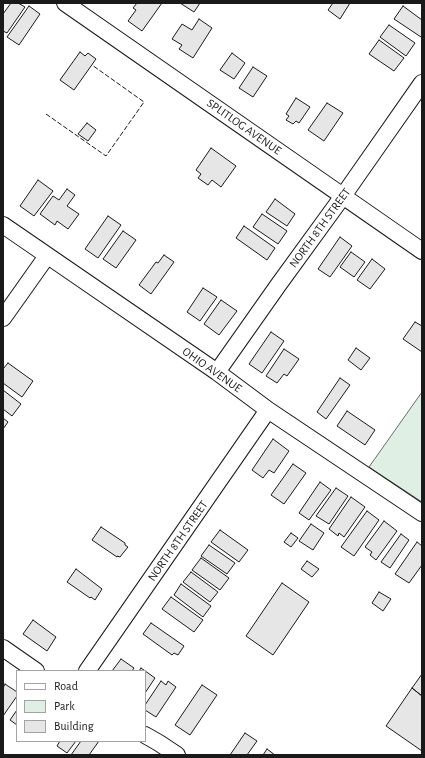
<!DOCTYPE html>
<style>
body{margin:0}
#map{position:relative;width:425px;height:758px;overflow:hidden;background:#fff;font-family:"Alegreya Sans",sans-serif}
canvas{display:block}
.frame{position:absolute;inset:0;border:4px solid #1a1a1a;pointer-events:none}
.legend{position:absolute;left:16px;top:670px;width:130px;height:72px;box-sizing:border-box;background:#fff;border:1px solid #a3a3a3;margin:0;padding:5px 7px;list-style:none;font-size:12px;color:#1a1a1a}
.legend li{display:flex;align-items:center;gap:8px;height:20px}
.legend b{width:20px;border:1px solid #a3a3a3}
</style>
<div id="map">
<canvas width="425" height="758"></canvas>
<div class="frame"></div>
<ul class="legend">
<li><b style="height:5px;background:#fff"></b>Road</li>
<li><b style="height:11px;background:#e0efe3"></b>Park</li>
<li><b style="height:11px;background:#e6e6e6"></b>Building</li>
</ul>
</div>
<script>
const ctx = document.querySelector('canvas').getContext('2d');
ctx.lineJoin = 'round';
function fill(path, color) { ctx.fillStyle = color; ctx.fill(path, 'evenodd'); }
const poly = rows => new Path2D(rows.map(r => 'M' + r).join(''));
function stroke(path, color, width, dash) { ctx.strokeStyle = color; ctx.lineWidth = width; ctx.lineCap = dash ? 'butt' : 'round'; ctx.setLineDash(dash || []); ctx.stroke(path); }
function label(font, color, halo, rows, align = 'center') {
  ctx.font = font + ' "Alegreya Sans",sans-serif'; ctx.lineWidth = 3; ctx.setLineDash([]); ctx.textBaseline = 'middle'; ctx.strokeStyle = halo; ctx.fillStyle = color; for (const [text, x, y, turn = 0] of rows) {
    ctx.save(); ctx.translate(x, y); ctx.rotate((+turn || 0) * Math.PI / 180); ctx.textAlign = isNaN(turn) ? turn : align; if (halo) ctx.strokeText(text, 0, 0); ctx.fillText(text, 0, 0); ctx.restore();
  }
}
const green = poly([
 [422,392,422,502,369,467,422,392]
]);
const building = poly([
 [11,3,18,3,25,7,7,33,3,31,3,14,11,3],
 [137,3,162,3,142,31,128,21,136,10,133,8,137,3],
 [180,3,200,3,194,12,180,3],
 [333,3,350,3,340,19,328,10,333,3],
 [29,6,40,14,19,45,7,37,29,6],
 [403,6,422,20,422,35,421,37,394,19,403,6],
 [199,19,212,28,193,58,179,49,182,45,172,39,182,24,192,30,199,19],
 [389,25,415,43,406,56,380,37,389,25],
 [379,40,404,58,394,71,369,54,379,40],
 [80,52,85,56,88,53,96,59,74,90,60,80,80,52],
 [232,53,245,63,234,79,220,70,232,53],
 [253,67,267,76,253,97,239,88,253,67],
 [296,98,310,107,299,123,296,121,293,124,286,120,289,116,286,114,296,98],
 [327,103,343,113,324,141,308,130,327,103],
 [87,123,96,130,88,141,78,134,87,123],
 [211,148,236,166,221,187,212,180,208,185,198,178,201,174,196,170,211,148],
 [38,180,53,191,34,216,20,206,38,180],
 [67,189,75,195,67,206,79,214,68,229,57,221,55,225,40,214,53,196,59,200,67,189],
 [275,199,295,214,287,226,266,212,275,199],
 [262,214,287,231,278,244,253,227,262,214],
 [108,216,121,225,98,258,85,249,108,216],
 [244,226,275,248,267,260,236,238,244,226],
 [123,231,136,240,116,268,103,259,123,231],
 [340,237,352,246,330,277,318,269,340,237],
 [351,252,365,262,354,277,340,267,351,252],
 [164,255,174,262,151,294,139,285,156,262,158,263,164,255],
 [372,259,385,269,370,289,357,280,372,259],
 [203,288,217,297,200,321,187,312,203,288],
 [221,300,237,311,219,335,204,324,221,300],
 [415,322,422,326,422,352,403,339,415,322],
 [271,332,284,341,262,373,249,364,271,332],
 [356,348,370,358,361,370,348,360,356,348],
 [284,349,299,359,287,376,284,374,277,383,266,376,284,349],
 [8,363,33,381,22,397,3,383,3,369,8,363],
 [340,378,350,385,326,419,317,412,340,378],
 [3,390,21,404,12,416,3,409,3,390],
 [347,411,375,430,365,445,337,426,347,411],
 [3,418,8,422,3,429,3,418],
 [273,439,289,451,274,473,269,470,263,478,252,470,273,439],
 [293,464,306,473,284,504,271,495,293,464],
 [320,482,331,490,309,520,299,513,320,482],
 [336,488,348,496,329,524,316,516,336,488],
 [351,497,365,507,344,537,339,533,338,536,329,529,351,497],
 [367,511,379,520,354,556,341,547,367,511],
 [384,521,397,531,376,560,370,555,372,552,365,547,384,521],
 [311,524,324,533,313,550,299,541,311,524],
 [101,527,125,543,125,545,128,547,120,557,117,556,117,557,92,540,101,527],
 [220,530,248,550,239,562,211,542,220,530],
 [291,533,298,538,291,547,284,542,291,533],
 [401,534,409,540,390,568,381,562,401,534],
 [417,542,422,546,422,565,409,583,395,574,417,542],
 [209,545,235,563,227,574,201,556,209,545],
 [201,558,229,578,220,590,192,570,201,558],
 [307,561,319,569,312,577,301,569,307,561],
 [76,569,102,589,95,600,91,597,90,598,67,582,76,569],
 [191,572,218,592,210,602,183,582,191,572],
 [282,583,309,602,273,655,246,636,282,583],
 [181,584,211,606,203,617,174,595,181,584],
 [379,592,391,599,383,611,372,603,379,592],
 [171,597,203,620,194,632,162,609,171,597],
 [33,620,56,637,47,651,23,634,33,620],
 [151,623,184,646,178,655,174,653,172,655,143,634,151,623],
 [121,659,134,668,132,671,112,671,121,659],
 [141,668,155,678,145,693,145,671,139,671,141,668],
 [422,674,422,696,412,688,422,674],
 [161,681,166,685,168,681,176,687,156,717,145,710,145,705,161,681],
 [5,684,17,692,17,696,3,716,3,688,5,684],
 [202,685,217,695,190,735,175,725,202,685],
 [412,688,422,696,422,751,386,726,412,688],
 [17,710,17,725,10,720,17,710],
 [245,733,257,741,247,755,230,755,245,733],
 [60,741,76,741,67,753,57,746,60,741],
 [81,741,99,741,89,755,71,755,81,741],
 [267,749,275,755,263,755,267,749]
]);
const minor = poly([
 [65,3,422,251],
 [3,225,217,372,268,410,422,513],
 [3,318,47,256],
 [217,372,279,284,343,196,422,83],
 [3,648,36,671],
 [87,671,268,410],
 [145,735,159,743,177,755]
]);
const fence = poly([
 [46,114,106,156,144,102,92,65]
]);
const streetNames = [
 ["SPLITLOG AVENUE",244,127,35],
 ["NORTH 8TH STREET",320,228,-54],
 ["OHIO AVENUE",212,370,35],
 ["NORTH 8TH STREET",178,541,-55]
];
fill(green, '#e0efe3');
stroke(green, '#6a6a6a', 1);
fill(building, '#e6e6e6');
stroke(building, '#1a1a1a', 1);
stroke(minor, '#1a1a1a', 18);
stroke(minor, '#fff', 16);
stroke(fence, '#1a1a1a', 1, [5, 2]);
label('12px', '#1a1a1a', '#fff', streetNames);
</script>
